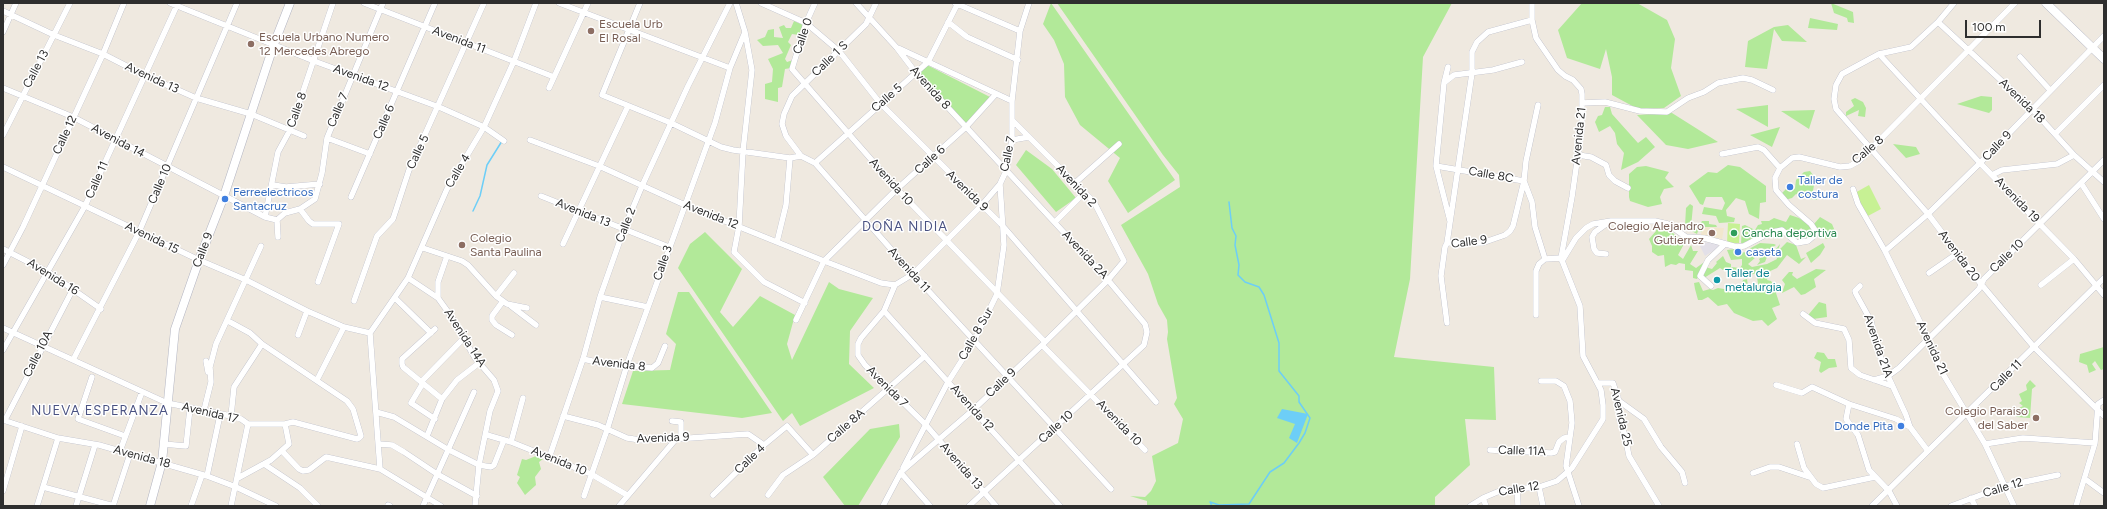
<!DOCTYPE html>
<meta charset="utf-8">
<style>
body{margin:0}
#map{position:relative;width:2107px;height:509px;overflow:hidden;background:#efe9e0;font-family:Figtree,sans-serif}
canvas{display:block}
.frame{position:absolute;inset:0;border:4px solid #2e2e2e;pointer-events:none}
.scale{position:absolute;left:1965px;top:20px;width:76px;height:18px;box-sizing:border-box;border:2px solid #2e2e2e;border-top:0;padding-left:5px;font-size:12px;line-height:14px;white-space:nowrap;color:#2e2e2e;-webkit-text-stroke:3px #fff;paint-order:stroke}
</style>
<div id="map">
<canvas width="2107" height="509"></canvas>
<div class="frame"></div>
<div class="scale">100 m</div>
</div>
<script>
const ctx = document.querySelector('canvas').getContext('2d');
ctx.lineJoin = 'round';
function fill(path, color) { ctx.fillStyle = color; ctx.fill(path, 'evenodd'); }
const poly = rows => new Path2D(rows.map(r => 'M' + r).join(''));
function stroke(path, color, width, dash) { ctx.strokeStyle = color; ctx.lineWidth = width; ctx.lineCap = dash ? 'butt' : 'round'; ctx.setLineDash(dash || []); ctx.stroke(path); }
function label(font, color, halo, rows, align = 'center') {
  ctx.font = font + ' Figtree,sans-serif'; ctx.lineWidth = 3; ctx.setLineDash([]); ctx.textBaseline = 'middle'; ctx.strokeStyle = halo; ctx.fillStyle = color; for (const [text, x, y, turn = 0] of rows) {
    ctx.save(); ctx.translate(x, y); ctx.rotate((+turn || 0) * Math.PI / 180); ctx.textAlign = isNaN(turn) ? turn : align; if (halo) ctx.strokeText(text, 0, 0); ctx.fillText(text, 0, 0); ctx.restore();
  }
}
const industrial = poly([
 [1698,242,1717,243,1719,247,1705,256]
]);
const education = poly([
 [1702,227,1724,228,1722,239,1701,235]
]);
const green = poly([
 [1051,3,1175,180,1128,213,1108,181,1120,158,1080,125,1065,97,1064,64,1054,40,1043,24],
 [1057,3,1452,3,1423,57,1410,279,1394,357,1494,367,1496,420,1465,419,1470,465,1435,497,1435,506,1147,506,1147,501,1130,496,1145,497,1151,491,1156,481,1152,456,1178,443,1183,419,1174,404,1177,398,1167,339,1168,332,1167,320,1158,304,1148,274,1121,225,1180,187,1179,175,1163,155],
 [1582,3,1637,3,1667,20,1675,39,1671,68,1681,96,1664,108,1638,109,1612,95,1612,77,1606,49,1600,69,1567,58,1558,30],
 [1831,3,1853,12,1854,23,1848,22,1847,18,1834,13],
 [1810,18,1838,24,1837,30,1808,28],
 [794,21,803,25,799,35,792,34,788,42,791,45,785,59,787,62,793,60,791,68,785,69,782,87,778,88,778,102,765,99,765,84,772,82,773,69,768,59,783,53,778,45,763,46,757,40,765,37,768,30,774,29,774,37,783,38,779,27,784,25,786,28,791,28],
 [1788,25,1807,42,1782,41,1774,29,1767,69,1745,67,1748,41,1774,27],
 [927,65,990,97,966,125,918,73],
 [1981,96,1992,97,1992,110,1989,113,1957,104],
 [1855,98,1863,102,1866,108,1865,117,1858,116,1859,110,1846,116,1846,112,1854,106,1851,100],
 [1768,105,1768,127,1736,109],
 [1605,107,1610,107,1612,114,1638,143,1646,137,1655,147,1638,162,1621,170,1624,153,1617,144,1615,133,1610,126,1599,132,1595,122,1598,116,1602,115],
 [1815,110,1809,129,1781,111],
 [1672,113,1718,142,1688,149,1666,145,1637,115],
 [1780,127,1772,147,1750,135],
 [1893,144,1916,147,1920,154,1906,158],
 [1026,150,1052,169,1076,198,1056,212,1016,165],
 [1728,165,1740,167,1766,186,1766,202,1760,203,1759,219,1749,214,1745,201,1736,198,1726,210,1727,216,1735,218,1734,222,1719,223,1716,216,1702,214,1704,207,1722,210,1725,203,1722,197,1706,197,1703,205,1700,204,1689,186,1708,172,1717,173],
 [1646,166,1669,172,1665,178,1674,187,1664,189,1660,197,1662,204,1648,207,1630,201,1629,197,1629,174,1637,167],
 [1810,171,1820,184,1814,185,1813,191,1817,200,1811,199,1796,194,1792,198,1785,200,1781,194,1786,189,1791,192,1795,188,1796,180,1804,172],
 [1690,204,1693,206,1691,227,1697,229,1702,221,1709,221,1709,224,1716,225,1717,227,1702,227,1702,232,1698,231,1697,234,1688,229,1685,226,1686,208],
 [1790,215,1799,218,1809,225,1813,233,1810,238,1806,239,1806,232,1801,228,1798,231,1793,229,1786,232,1776,228,1741,244,1742,226,1745,225,1755,230,1758,225,1762,224,1761,221,1769,221,1774,218,1786,222],
 [1820,217,1832,224,1837,236,1827,239,1822,237,1826,235,1823,228,1817,230,1814,224],
 [1656,226,1666,226,1684,244,1678,255,1683,259,1691,245,1693,251,1698,251,1690,264,1696,268,1703,263,1705,265,1697,279,1693,278,1693,271,1685,270,1685,264,1679,263,1676,265,1671,264,1665,267,1664,255,1658,256,1652,252,1652,246,1649,239,1656,231],
 [705,232,742,269,720,312,733,327,760,296,795,315,787,344,792,360,829,282,839,289,873,298,850,331,849,364,874,388,800,426,792,413,783,421,678,268,690,244],
 [1787,242,1796,245,1801,259,1806,257,1799,264,1787,255,1777,268,1768,272,1732,277,1725,269,1723,270,1720,268,1704,278,1701,275,1705,267,1712,269,1717,263,1716,262,1723,256,1726,262,1731,264,1731,267,1740,268,1742,265,1742,259,1731,260,1727,250,1735,249,1737,253,1748,252,1749,249,1760,243,1774,244,1776,245,1770,249,1771,251,1775,250,1780,244,1778,251],
 [1759,248,1766,249,1766,253,1759,259,1760,261,1757,265,1765,262,1767,257,1775,253,1777,259,1767,264,1752,267,1748,264,1755,258,1749,253,1753,252],
 [1823,243,1825,247,1820,255,1811,263,1806,253],
 [1816,269,1826,270,1814,279,1816,287,1805,294,1801,295,1794,287,1782,293,1785,284,1782,280,1789,272,1793,272,1792,275,1797,279],
 [1769,275,1767,280,1771,281,1777,290,1776,293,1780,305,1772,308,1777,319,1768,326,1762,320,1753,321,1734,313,1727,304,1718,306,1708,297,1702,300,1698,300,1695,289,1694,283,1699,282,1703,291,1710,289,1713,290,1718,288,1724,289,1732,287,1739,290,1743,280,1747,279,1748,286,1758,284,1757,277],
 [678,292,689,292,772,413,742,418,622,404,633,371,670,370,676,344,666,334],
 [1819,302,1826,304,1827,317,1813,319,1809,317,1809,314],
 [2104,347,2104,369,2101,370,2095,361,2092,364,2096,370,2089,373,2087,365,2079,362,2080,354],
 [1817,352,1824,353,1828,359,1835,359,1837,367,1829,368,1821,373,1819,371,1821,362,1814,358],
 [2030,380,2036,386,2032,389,2030,418,2017,417,2013,411,2023,406,2019,403,2022,401,2019,394,2027,390,2026,385],
 [899,424,900,437,858,506,845,506,823,477,870,429],
 [536,456,543,459,539,462,541,469,535,477,536,485,525,495,517,483,520,477,517,475,522,459,526,460]
]);
const pitch = poly([
 [1869,185,1881,209,1866,217,1853,194],
 [1728,223,1740,224,1739,243,1727,243]
]);
const water = poly([
 [1282,409,1308,414,1297,443,1289,438,1295,424,1277,418]
]);
const stream = poly([
 [473,211,480,196,487,165,502,141],
 [1212,506,1210,502,1219,505,1249,504,1270,472,1284,463,1299,443,1305,433,1310,418,1299,402,1299,396,1279,371,1279,343,1264,295,1259,287,1245,282,1238,275,1239,265,1235,245,1236,236,1232,228,1229,202]
]);
const street = poly([
 [170,3,314,61,439,107,484,127,504,141],
 [364,3,554,77],
 [559,3,730,68],
 [640,3,602,95,671,123,721,147,733,150,790,158,801,156,815,163,913,274,1111,489],
 [736,3,745,32,752,70,743,151,739,226,734,252,764,282,805,303],
 [761,3,806,23,839,51,880,103,1001,224,1156,402],
 [815,3,806,23,792,69,897,189,1045,342],
 [856,3,897,48,916,73,1108,280,1145,324,1147,332,1144,345,969,506],
 [955,3,1020,31],
 [1954,3,1938,22,1911,47,1879,54,1842,74,1836,85,1834,99,1836,109,1928,214,1981,284,2034,347,2104,416],
 [3,11,54,35,103,54,144,75,196,98,251,114,304,136],
 [948,22,967,37,1018,60],
 [1938,22,2032,109,2074,155,2104,182],
 [3,32,16,3],
 [898,48,1012,101],
 [1879,54,1980,163,2074,259,2104,295],
 [2020,57,2050,90],
 [1448,67,1444,83,1436,166,1450,221],
 [1445,82,1454,75,1493,70,1522,62],
 [3,88,73,117,265,217,277,220],
 [549,88,588,3],
 [1582,103,1605,102,1640,111,1667,112,1688,98,1704,92,1718,83,1743,78,1752,80,1773,90],
 [2055,134,2104,85],
 [3,135,70,3],
 [327,138,370,154],
 [530,140,599,166,685,205,824,261,881,283,895,285],
 [1012,140,1029,137],
 [1722,154,1758,147,1764,150,1780,168],
 [1578,155,1591,157,1606,165,1609,175,1615,181,1628,188],
 [801,156,786,136,782,124,784,114,792,96,866,24,876,3],
 [815,163,928,62,958,3],
 [1436,166,1524,181],
 [3,167,199,260,246,280,307,311,344,327,370,333],
 [1992,175,2002,170,2057,164,2074,155],
 [1524,181,1532,202,1535,227,1545,259],
 [1075,183,1119,144],
 [2081,183,2104,219],
 [273,185,286,187,320,184],
 [1853,189,1858,204,1885,251,1925,332,1930,348,1943,374,1985,444,2014,506],
 [541,196,669,247],
 [351,197,435,3],
 [300,209,309,221,313,224,339,224,318,282],
 [265,217,278,152,290,130,333,3],
 [277,220,285,213,300,209,315,199,322,173,327,138,383,3],
 [277,220,278,237],
 [1055,222,1085,192],
 [777,242,786,205,790,158],
 [1447,243,1472,73,1472,52,1477,42,1488,32,1532,20],
 [563,244,628,106],
 [423,248,462,261,468,265,496,296,507,304,527,308],
 [3,249,48,272,101,309],
 [1885,251,1928,214,1980,163,2104,36],
 [1606,254,1597,253,1594,249,1592,237,1595,232,1609,222],
 [447,256,438,282,438,298,451,316,475,358,494,380,498,391,490,411,479,465,475,506],
 [1545,259,1561,258],
 [1562,261,1576,238,1586,228,1593,224,1611,221,1655,221,1668,224,1686,237,1704,238,1737,247,1744,246,1769,233,1782,230,1797,243,1808,241,1815,235,1815,230,1811,224,1789,205,1776,190,1775,178,1780,168,1792,158,1799,157,1840,167,1850,166,1859,161,2015,3],
 [3,265,23,227,103,54,124,3],
 [1929,273,1958,253],
 [408,278,438,298],
 [895,285,913,274,981,206,1000,184,1006,171,1012,140,1012,101,1020,31,1029,3],
 [895,285,884,311,861,338,858,344,858,355,865,365,926,425,996,506],
 [2041,285,2074,259],
 [1711,286,1700,276,1708,260,1725,244],
 [1860,286,1855,291,1856,294,1871,321,1879,353,1888,376,1906,415,1910,427,1928,451],
 [496,296,514,273],
 [600,297,648,307],
 [395,298,431,333],
 [354,301,377,236,393,219,409,170,484,3],
 [503,301,492,316,492,320,496,325,512,335],
 [511,306,536,325],
 [884,311,1060,506],
 [1803,314,1815,323,1844,329,1849,340,1851,368,1860,375,1892,386],
 [1536,315,1536,271,1539,264,1545,259],
 [796,320,824,261,897,189,966,127,995,95],
 [1447,323,1441,276,1445,247,1447,243,1482,243,1505,235,1510,231,1513,226,1524,181,1526,161,1538,105],
 [3,328,167,403,231,416,241,419,248,424,285,424,293,422,357,439,359,438,361,436,353,409,347,401,262,344,250,333,228,321],
 [435,329,402,359,402,364,403,367,442,399],
 [370,333,408,278,447,189,484,127,514,61,536,3],
 [370,333,380,469],
 [298,335,307,311],
 [1042,345,1145,450],
 [3,350,85,206,178,3],
 [583,359,601,363,652,368,658,363,665,346],
 [73,360,139,232,237,3],
 [206,361,208,372],
 [92,377,78,419,125,436],
 [317,380,344,327],
 [1874,380,1888,376,1899,368,1979,289,1984,279,2104,160],
 [1541,381,1556,381,1564,386,1570,401,1572,423,1566,466,1579,506],
 [421,382,464,338],
 [423,383,411,403,435,419],
 [1598,383,1613,383,1619,401,1619,418,1625,436,1629,456,1659,506],
 [1776,385,1802,393,1812,387,1849,404,1896,419,1910,427],
 [1619,401,1644,419,1661,447,1682,472,1685,483],
 [1849,404,1846,419,1858,435,1869,470,1889,491,1897,506],
 [204,410,211,382,210,367,216,344,261,246],
 [376,412,394,417,449,450,479,465,491,467,494,465,504,440],
 [231,416,234,387,262,344],
 [563,416,598,425,627,438,640,440,676,439,748,434,764,445],
 [3,420,58,438,99,445,207,476,236,487,276,506],
 [5,420,73,289],
 [672,421,681,422,681,438],
 [487,435,511,442,591,474,627,495],
 [427,436,442,399,457,380,479,363],
 [511,442,523,398],
 [163,444,186,446,190,408],
 [379,444,392,445,404,452,437,474,477,496],
 [1797,444,1804,468,1816,484,1823,488,1875,477],
 [1985,444,2023,438,2095,443],
 [1490,450,1551,453,1555,452,1559,442,1564,438,1570,437],
 [120,451,142,392],
 [282,451,299,469,303,471,309,470,326,457,380,469,441,506],
 [549,458,583,359,600,297,624,229,642,186,688,86,730,3],
 [264,464,300,488,318,506],
 [903,468,948,382,974,341,997,294,1004,245,1000,184],
 [901,473,930,506],
 [1753,473,1770,467,1779,467,1809,477],
 [207,476,220,415],
 [238,478,271,460,289,444,285,424],
 [2085,479,2104,493],
 [43,487,114,506],
 [1539,487,1543,506],
 [1517,488,1518,506],
 [3,491,22,426],
 [713,495,764,445,787,426,813,455],
 [768,495,783,475,813,455,925,356],
 [584,496,607,430,627,365,715,123,730,68,745,32],
 [1483,498,1486,506],
 [1971,498,1975,506],
 [388,505,390,506],
 [37,506,58,438],
 [76,506,95,445],
 [113,506,130,454],
 [191,506,202,475],
 [231,506,248,424],
 [423,506,474,392],
 [619,506,676,439],
 [883,506,901,472,973,410,1042,345,1108,280,1124,261,1094,202,1013,121],
 [1470,506,1483,498,1502,490,1539,487,1557,481,1572,468,1603,419,1603,405,1601,390,1583,356,1580,306,1561,258,1572,197,1582,126,1582,94,1581,89,1573,80,1565,76,1558,70,1536,38,1532,20,1532,3],
 [1872,506,2104,278],
 [1951,506,2005,486,2058,475],
 [2076,506,2095,443,2098,404,2104,400]
]);
const secondary = poly([
 [2046,3,2104,59],
 [150,506,162,462,175,329,199,260,224,196,274,44,290,3]
]);
const markers = [
 [591,31,4,"#8d6e63"],
 [251,44,4,"#8d6e63"],
 [1790,187,4,"#3f7fe0"],
 [225,199,4,"#3f7fe0"],
 [1712,233,4,"#8d6e63"],
 [1734,233,4,"#2e9e5b"],
 [462,245,4,"#8d6e63"],
 [1738,252,4,"#3f7fe0"],
 [1717,280,4,"#0f9aa8"],
 [2036,418,4,"#8d6e63"],
 [1901,426,4,"#3f7fe0"]
];
const educationNames = [
 ["Escuela Urb",599,24],
 ["El Rosal",599,38],
 ["Escuela Urbano Numero",259,37],
 ["12 Mercedes Abrego",259,51],
 ["Colegio Alejandro",1704,226,"right"],
 ["Gutierrez",1704,240,"right"],
 ["Colegio",470,238],
 ["Santa Paulina",470,252],
 ["Colegio Paraiso",2028,411,"right"],
 ["del Saber",2028,425,"right"]
];
const streetNames = [
 ["Calle 0",803,36,-71],
 ["Avenida 11",459,40,21],
 ["Calle 1 S",830,59,-44],
 ["Calle 13",36,69,-62],
 ["Avenida 13",152,78,25],
 ["Avenida 12",361,78,20],
 ["Avenida 8",930,88,48],
 ["Calle 5",887,98,-41],
 ["Avenida 18",2022,101,44],
 ["Calle 8",297,110,-70],
 ["Calle 7",338,110,-67],
 ["Calle 6",384,122,-67],
 ["Calle 12",65,135,-65],
 ["Avenida 21",1579,136,-84],
 ["Avenida 14",118,141,28],
 ["Calle 9",1997,146,-46],
 ["Calle 8",1868,150,-40],
 ["Calle 5",418,152,-65],
 ["Calle 7",1008,154,-78],
 ["Calle 6",930,160,-42],
 ["Calle 4",458,171,-59],
 ["Calle 8C",1491,175,10],
 ["Calle 11",97,180,-66],
 ["Avenida 10",891,182,48],
 ["Calle 10",160,184,-67],
 ["Avenida 2",1076,186,47],
 ["Avenida 9",967,191,44],
 ["Avenida 19",2017,200,46],
 ["Avenida 13",583,213,22],
 ["Avenida 12",711,215,22],
 ["Calle 2",626,225,-69],
 ["Avenida 15",152,238,26],
 ["Calle 9",1469,242,-7],
 ["Calle 9",203,250,-69],
 ["Avenida 2A",1085,255,47],
 ["Avenida 20",1959,256,53],
 ["Calle 10",2007,256,-44],
 ["Calle 3",663,263,-71],
 ["Avenida 11",909,270,48],
 ["Avenida 16",53,277,32],
 ["Calle 8 Sur",976,334,-61],
 ["Avenida 14A",465,338,57],
 ["Avenida 21A",1878,346,71],
 ["Avenida 21",1932,348,65],
 ["Calle 10A",38,354,-63],
 ["Avenida 8",619,364,7],
 ["Calle 11",2006,376,-45],
 ["Calle 9",1001,383,-43],
 ["Avenida 7",887,387,45],
 ["Avenida 12",972,408,48],
 ["Avenida 17",210,413,13],
 ["Avenida 25",1621,417,77],
 ["Avenida 10",1119,423,46],
 ["Calle 8A",846,426,-41],
 ["Calle 10",1056,427,-42],
 ["Avenida 9",663,438,-2],
 ["Calle 11A",1522,451,2],
 ["Avenida 18",142,457,15],
 ["Calle 4",750,459,-44],
 ["Avenida 10",559,461,22],
 ["Avenida 13",961,466,49],
 ["Calle 12",2003,488,-17],
 ["Calle 12",1519,489,-9]
];
const shopNames = [
 ["Taller de",1798,180],
 ["costura",1798,194],
 ["Ferreelectricos",233,192],
 ["Santacruz",233,206],
 ["caseta",1746,252],
 ["Donde Pita",1893,426,"right"]
];
const leisureNames = [
 ["Cancha deportiva",1742,233]
];
const cultureNames = [
 ["Taller de",1725,273],
 ["metalurgia",1725,287]
];
const neighbourhoodNames = [
 ["DOÑA NIDIA",905,227],
 ["NUEVA ESPERANZA",100,411]
];
fill(industrial, '#e3e0e8');
fill(education, '#f2e7ce');
fill(green, '#b2e999');
fill(pitch, '#c7f194');
fill(water, '#6dcef7');
stroke(stream, '#6dcef7', 1.5);
stroke(street, '#b3b5c2', 6);
stroke(secondary, '#b3b5c2', 9);
stroke(street, '#fff', 5.5);
stroke(secondary, '#fff', 8);
for (const [x, y, r, color] of markers) { const dot = new Path2D(); dot.arc(x, y, r, 0, 2 * Math.PI); ctx.fillStyle = color; ctx.fill(dot); stroke(dot, '#fff', 1.5); }
label('12px', '#785e54', '#fff', educationNames, 'left');
label('12px', '#2e2e2e', '#fff', streetNames);
label('12px', '#366cbe', '#fff', shopNames, 'left');
label('12px', '#27864d', '#fff', leisureNames, 'left');
label('12px', '#0d838f', '#fff', cultureNames, 'left');
ctx.letterSpacing = '1px';
label('13px', '#4a5282', '#fff', neighbourhoodNames);
ctx.letterSpacing = '0px';
</script>
